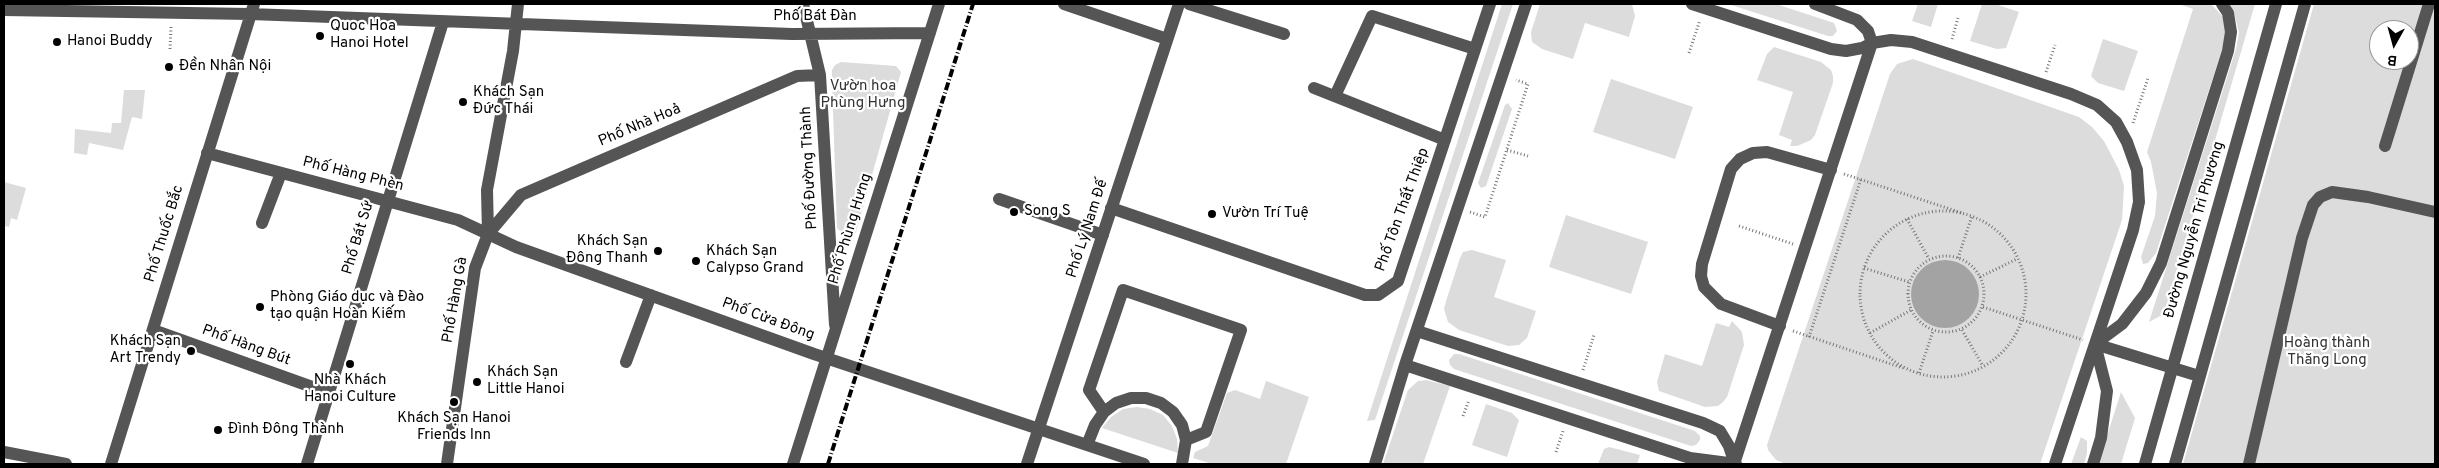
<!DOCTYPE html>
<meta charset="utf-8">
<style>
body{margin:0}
#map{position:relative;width:2439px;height:468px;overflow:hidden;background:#fff;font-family:Overpass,sans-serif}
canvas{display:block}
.frame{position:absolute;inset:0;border:5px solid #000;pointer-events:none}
.north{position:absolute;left:2369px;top:20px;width:50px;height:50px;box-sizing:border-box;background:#fff;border:1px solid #999;border-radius:50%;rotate:187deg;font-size:14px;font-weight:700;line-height:20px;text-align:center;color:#000}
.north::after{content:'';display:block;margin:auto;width:18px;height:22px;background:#000;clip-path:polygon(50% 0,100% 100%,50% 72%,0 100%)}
</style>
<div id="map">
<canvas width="2439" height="468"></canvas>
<div class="frame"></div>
<div class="north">B</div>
</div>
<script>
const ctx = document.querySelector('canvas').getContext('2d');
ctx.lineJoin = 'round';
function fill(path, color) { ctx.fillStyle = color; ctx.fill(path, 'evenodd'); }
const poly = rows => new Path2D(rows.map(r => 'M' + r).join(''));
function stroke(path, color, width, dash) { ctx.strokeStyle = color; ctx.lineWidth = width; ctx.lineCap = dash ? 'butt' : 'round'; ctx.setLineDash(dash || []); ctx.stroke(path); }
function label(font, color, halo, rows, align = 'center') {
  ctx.font = font + ' Overpass,sans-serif'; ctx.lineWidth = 4.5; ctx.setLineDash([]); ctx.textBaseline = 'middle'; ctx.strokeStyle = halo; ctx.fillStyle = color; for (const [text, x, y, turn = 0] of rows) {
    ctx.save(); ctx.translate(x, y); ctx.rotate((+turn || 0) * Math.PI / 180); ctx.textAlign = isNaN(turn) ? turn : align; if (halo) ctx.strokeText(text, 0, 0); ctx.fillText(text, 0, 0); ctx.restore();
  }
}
const green = poly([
 [1502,4,1513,4,1375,420,1367,421],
 [1540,4,1632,4,1635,16,1629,37,1585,23,1573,59,1542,49,1532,42,1531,32],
 [1728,4,1776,4,1834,23,1837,31,1833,36,1828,36],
 [1918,4,1938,4,1931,27,1912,21],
 [1982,4,1995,4,2019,12,2006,48,1997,49,1970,41],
 [2179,4,2212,5,2225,19,2228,31,2156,253,2148,263,2143,264,2141,257,2155,216,2157,193,2151,162,2147,152,2193,9],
 [2229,4,2255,4,2164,314,2149,322,2236,49,2239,33,2235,16],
 [2314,4,2435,4,2435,464,2183,464],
 [2379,30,2409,30,2409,60,2379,60],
 [2103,39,2138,51,2124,91,2098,83,2091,76],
 [1774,47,1821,62,1831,70,1833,76,1833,83,1815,135,1811,140,1797,146,1790,146,1792,140,1779,135,1793,92,1757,80,1767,54],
 [1913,59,2079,117,2092,127,2104,141,2119,170,2124,186,2122,220,2040,464,1786,464,1776,460,1768,450,1767,445,1890,74,1897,64],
 [841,62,896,66,901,72,856,232,845,236,837,228,832,81,832,70,835,65],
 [1611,79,1693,107,1675,159,1593,132],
 [124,90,145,90,142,119,132,117,123,150,89,143,87,155,74,153,75,129,111,133,112,123,121,123],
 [1508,103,1512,109,1486,186,1481,188,1478,183,1505,105],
 [4,182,26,188,17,220,11,218,9,227,5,226,4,229],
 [1566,215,1648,242,1631,294,1549,267],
 [1472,250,1506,260,1494,297,1536,311,1527,338,1519,345,1508,346,1459,330,1448,322,1444,309,1446,301,1460,258,1463,252],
 [1732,321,1742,332,1744,345,1727,397,1723,402,1718,406,1705,407,1659,391,1657,382,1665,354,1702,366,1716,323,1729,327],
 [1454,354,1459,354,1695,431,1700,436,1700,440,1696,445,1691,446,1454,369,1450,365,1449,360],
 [1426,380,1450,386,1423,464,1383,464,1408,390,1418,381],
 [1266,381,1309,397,1286,464,1212,464,1193,458,1195,452,1208,446,1227,393,1235,390,1260,399],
 [2121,392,2135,418,2121,464,2098,464],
 [1486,404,1512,413,1519,420,1507,457,1472,445],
 [1137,407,1150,409,1163,415,1172,426,1177,439,1178,453,1102,428,1111,417,1123,409],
 [2081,437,2087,441,2087,453,2084,464,2071,464],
 [1609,447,1640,455,1637,464,1598,464,1604,449]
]);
const water = poly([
 '1911 294a34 34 0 1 1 68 0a34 34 0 1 1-68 0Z'
]);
const path = poly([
 [1952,39,1958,18],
 [170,49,171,27],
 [1689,53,1700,20],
 [2046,72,2055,45],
 [2133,123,2148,78],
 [1507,150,1528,156],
 [1844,174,1962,213],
 '1860 294a83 83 0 1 1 166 0a83 83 0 1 1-166 0Z',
 [1470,212,1485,217,1528,84,1516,80],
 [1907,219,1929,259],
 [1739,226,1793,244],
 '1908 294a38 38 0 1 1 76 0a38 38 0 1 1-76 0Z',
 [1958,258,1972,216],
 [1864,268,1909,282],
 [1980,277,2017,259],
 [1983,307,2083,340],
 [1962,330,1983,366],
 [1793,331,1903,368],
 [1870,333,1911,310],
 [1809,337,1861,179],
 [1583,370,1594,335],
 [1919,373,1933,331],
 [1463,416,1469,400],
 [1556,452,1563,431]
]);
const minor = poly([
 [803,4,820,75,835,325],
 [1064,4,1167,39],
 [1189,4,1284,34],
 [1692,4,1831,49,1846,51,1862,48,1872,43,1891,40,1912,42,2071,94,2097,105,2116,122,2127,142,2137,170,2139,202,2133,230,2055,464],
 [4,10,250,14,792,34,930,33],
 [1314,88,1445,140],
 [1335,96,1372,16,1475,49],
 [2385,146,2429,4],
 [207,153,458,220,516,247,814,354,1144,464],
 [999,199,1103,235],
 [1111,208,1365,295,1378,295,1398,281,1490,4],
 [262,223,281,173],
 [488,234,521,195,797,76,820,75],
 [1780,326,1721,304,1704,287,1701,276,1702,264,1731,169,1740,159,1753,153,1767,152,1831,170],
 [153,330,329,393],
 [1417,331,1703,423,1720,431,1729,446,1735,464],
 [2095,344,2122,324,2146,293,2161,263,2228,51,2231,32,2228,13,2222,4],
 [2095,344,2199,376],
 [626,362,651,295],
 [1405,365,1690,458,1736,464],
 [1104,412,1089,390,1123,290,1241,330,1206,432,1186,440],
 [1087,445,1095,425,1104,412,1116,403,1131,398,1146,398,1161,403,1173,412,1182,425,1186,440,1182,464],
 [4,452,66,464],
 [111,464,254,4],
 [307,464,443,22],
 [447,464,475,268,488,234,487,190,513,51,518,4],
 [793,464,939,4],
 [1027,464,1179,4],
 [1375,464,1405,365,1526,4],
 [1734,464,1872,43,1868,31,1857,20,1815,4],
 [2093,464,2101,438,2107,391,2095,344],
 [2145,464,2276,4],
 [2175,464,2305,4],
 [2249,464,2302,238,2313,205,2320,197,2332,192,2368,197,2435,212]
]);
const rail = poly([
 [828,464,973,4]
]);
const markers = [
 [320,36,5,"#000"],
 [57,42,5,"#000"],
 [169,67,5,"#000"],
 [463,102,5,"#000"],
 [1014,212,5,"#000"],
 [1212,214,5,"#000"],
 [658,251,5,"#000"],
 [696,261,5,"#000"],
 [260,307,5,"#000"],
 [191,351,5,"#000"],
 [350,364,5,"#000"],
 [477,382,5,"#000"],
 [454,402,5,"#000"],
 [218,430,5,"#000"]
];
const streetNames = [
 ["Phố Bát Đàn",815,17],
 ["Phố Nhà Hoả",640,126,-23],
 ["Phố Đường Thành",810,168,-93],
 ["Phố Hàng Phèn",353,175,14],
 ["Phố Tôn Thất Thiệp",1403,210,-70],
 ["Phố Phùng Hưng",851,229,-73],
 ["Phố Lý Nam Đế",1088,229,-72],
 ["Đường Nguyễn Tri Phương",2195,230,-74],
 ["Phố Thuốc Bắc",165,234,-73],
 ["Phố Bát Sứ",359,238,-73],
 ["Phố Hàng Gà",456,300,-80],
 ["Phố Cửa Đông",768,320,20],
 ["Phố Hàng Bút",246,346,20]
];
const poiNames = [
 ["Quoc Hoa",330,27],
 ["Hanoi Hotel",330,44],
 ["Hanoi Buddy",67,42],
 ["Đền Nhân Nội",179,67],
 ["Khách Sạn",473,93],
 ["Đức Thái",473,110],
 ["Song S",1024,212],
 ["Vườn Trí Tuệ",1222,214],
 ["Khách Sạn",648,242,"right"],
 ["Đông Thanh",648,259,"right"],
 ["Khách Sạn",706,252],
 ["Calypso Grand",706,269],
 ["Phòng Giáo dục và Đào",270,298],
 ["tạo quận Hoàn Kiếm",270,315],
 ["Khách Sạn",181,342,"right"],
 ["Art Trendy",181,359,"right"],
 ["Khách Sạn",487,373],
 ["Little Hanoi",487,390],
 ["Nhà Khách",350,381,"center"],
 ["Hanoi Culture",350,398,"center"],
 ["Khách Sạn Hanoi",454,419,"center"],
 ["Friends Inn",454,436,"center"],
 ["Đình Đông Thành",228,430]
];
const parkNames = [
 ["Vườn hoa",863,87],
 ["Phùng Hưng",863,104],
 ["Hoàng thành",2327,344],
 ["Thăng Long",2327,361]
];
fill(green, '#dcdcdc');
fill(water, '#a3a3a3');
stroke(path, '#777', 3, [1, 2.5]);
stroke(minor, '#555', 12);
stroke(rail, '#000', 4, [8, 2.5, 1, 2.5]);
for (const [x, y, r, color] of markers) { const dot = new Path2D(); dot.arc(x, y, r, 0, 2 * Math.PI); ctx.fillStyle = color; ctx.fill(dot); stroke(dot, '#fff', 2); }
label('15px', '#000', '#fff', streetNames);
label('15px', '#000', '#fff', poiNames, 'left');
label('15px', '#333', '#fff', parkNames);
</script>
